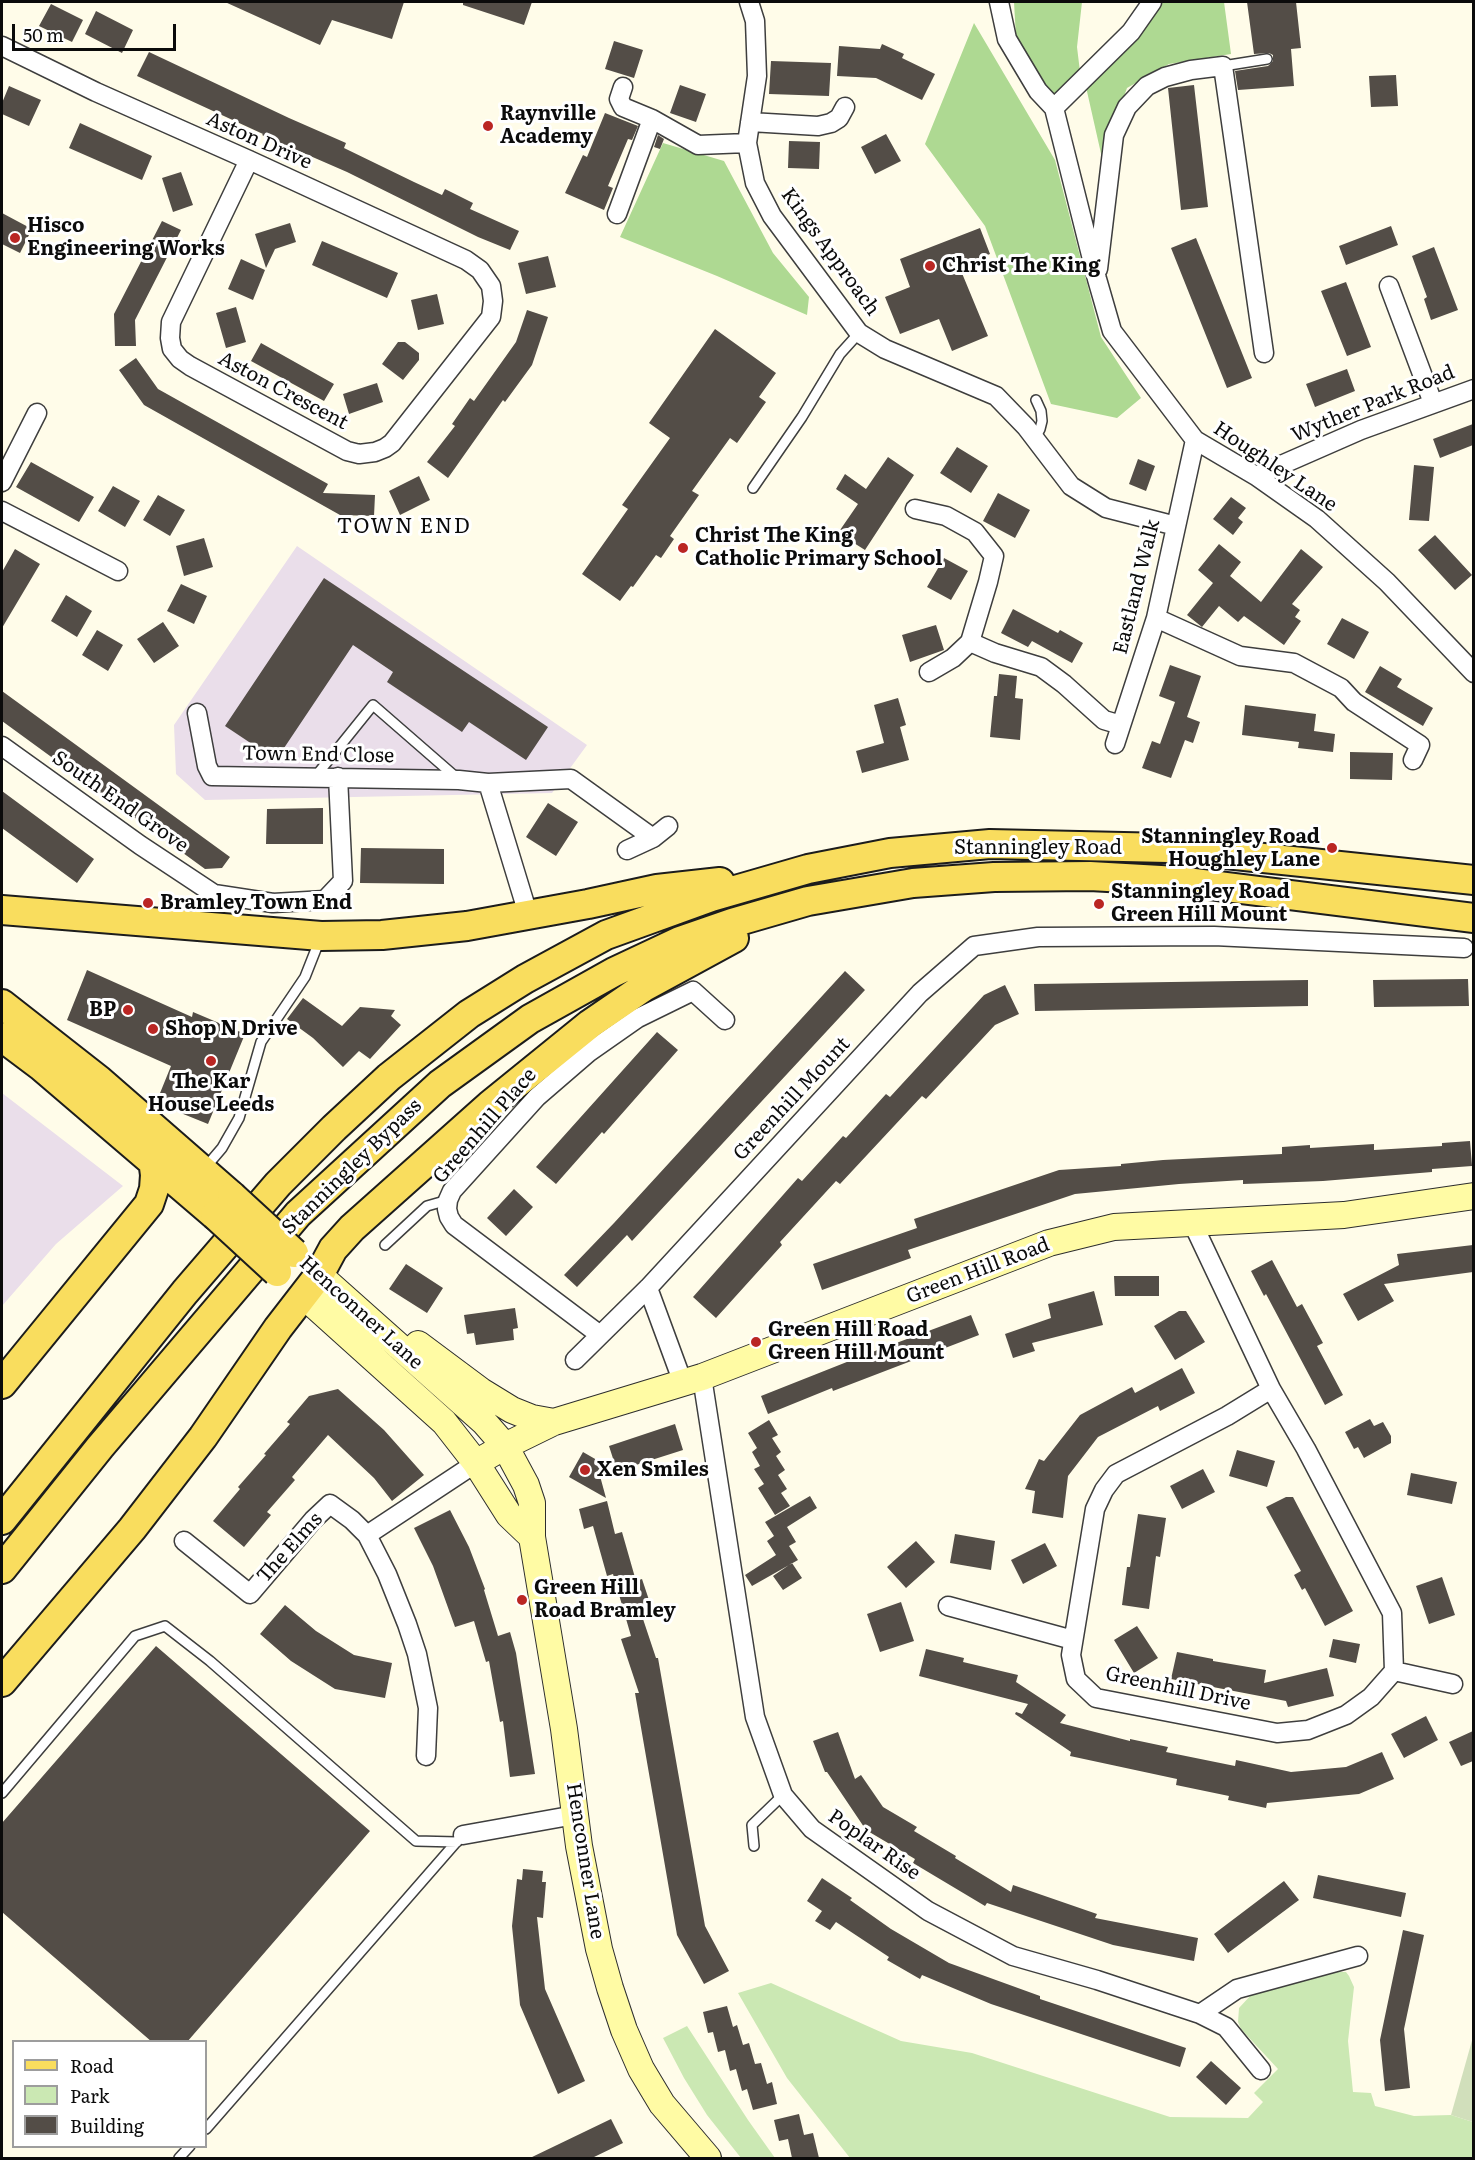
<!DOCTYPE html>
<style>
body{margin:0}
#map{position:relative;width:1475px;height:2160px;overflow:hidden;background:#fffce9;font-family:Literata,serif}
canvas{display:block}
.frame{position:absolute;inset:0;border:3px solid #0b0b0b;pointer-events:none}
.legend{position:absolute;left:12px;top:2040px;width:195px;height:108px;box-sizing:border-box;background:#fff;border:2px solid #9d9d9d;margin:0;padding:8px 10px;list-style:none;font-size:18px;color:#0b0b0b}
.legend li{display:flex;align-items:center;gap:12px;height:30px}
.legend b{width:30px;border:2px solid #9d9d9d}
.scale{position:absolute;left:12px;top:24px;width:164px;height:27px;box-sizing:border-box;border:3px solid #0b0b0b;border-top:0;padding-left:8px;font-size:18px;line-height:21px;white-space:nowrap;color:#0b0b0b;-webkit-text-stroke:4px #fff;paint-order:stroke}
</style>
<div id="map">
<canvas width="1475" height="2160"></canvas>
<div class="frame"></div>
<ul class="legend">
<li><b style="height:8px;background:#f9dd5e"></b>Road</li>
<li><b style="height:16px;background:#cbe8b3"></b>Park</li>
<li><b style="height:16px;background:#534d47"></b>Building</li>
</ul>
<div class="scale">50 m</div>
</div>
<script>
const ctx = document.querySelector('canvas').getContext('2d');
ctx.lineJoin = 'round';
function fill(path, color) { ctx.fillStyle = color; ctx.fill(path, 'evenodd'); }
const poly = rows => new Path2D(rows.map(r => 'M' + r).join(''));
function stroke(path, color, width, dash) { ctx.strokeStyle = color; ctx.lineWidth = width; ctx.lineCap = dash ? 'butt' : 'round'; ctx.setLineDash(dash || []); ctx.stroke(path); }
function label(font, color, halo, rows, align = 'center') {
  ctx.font = font + ' Literata,serif'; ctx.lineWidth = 6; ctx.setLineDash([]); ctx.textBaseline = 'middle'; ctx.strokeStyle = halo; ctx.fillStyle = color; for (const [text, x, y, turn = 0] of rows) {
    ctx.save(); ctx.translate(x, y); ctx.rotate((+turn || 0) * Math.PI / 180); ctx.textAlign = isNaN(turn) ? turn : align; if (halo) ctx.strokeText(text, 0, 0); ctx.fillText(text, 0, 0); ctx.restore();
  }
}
const industrial = poly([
 [297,546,587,745,552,793,205,800,176,774,174,725],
 [2,1093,123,1186,56,1244,2,1306]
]);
const green = poly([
 [1338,1972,1346,1972,1349,1976,1354,1987,1348,2041,1353,2092,1371,2093,1375,2106,1414,2116,1451,2115,1473,2122,1473,2157,1466,2158,850,2158,787,2078,738,1993,771,1983,901,2041,972,2053,1170,2117,1248,2118,1263,2102,1254,2093,1278,2069,1241,2029,1238,2022,1239,2008,1251,1995,1263,1990],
 [687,2026,748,2120,775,2158,741,2158,707,2115,684,2078,663,2038]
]);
const forest = poly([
 [1014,2,1082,2,1077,47,1081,80,1054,108,1017,55],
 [1161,2,1224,2,1231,54,1169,64,1127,88,1102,158,1086,87,1139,38],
 [974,23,1055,160,1101,337,1141,398,1117,418,1051,404,985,226,925,144],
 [663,143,724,161,773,253,809,297,807,315,717,276,620,237]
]);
const cemetery = poly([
 [1473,2037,1474,2122,1473,2122,1451,2115]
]);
const building = poly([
 [225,2,404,2,392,39,332,20,320,45],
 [463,2,532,2,524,25,463,5],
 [1247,2,1296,2,1301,48,1291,49,1294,86,1238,90,1235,71,1268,66,1273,61,1273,55,1269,53,1254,54],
 [51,4,83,20,72,42,39,26],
 [96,11,133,30,122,53,85,34],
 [614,41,643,50,634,78,605,69],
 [882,44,904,54,902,58,935,74,922,100,876,78,837,76,839,46,880,49],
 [149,52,289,118,346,143,344,148,414,182,442,195,445,189,473,203,470,209,519,231,510,250,478,237,347,172,262,135,263,134,137,76],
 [771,61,831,63,829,96,769,94],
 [1396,75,1398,106,1371,107,1369,76],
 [680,85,706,94,696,122,670,113],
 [1194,85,1208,207,1181,210,1168,88],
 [9,86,41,100,29,126,2,114,2,103],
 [605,113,638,126,632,140,628,139,608,186,613,188,604,210,565,193,583,155,587,157],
 [80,123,152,156,142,180,69,148],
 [886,134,901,161,875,174,861,147],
 [658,135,664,139,660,149,654,147],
 [789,141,820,142,819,169,788,168],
 [181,172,193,205,173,212,162,178],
 [2,213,32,229,20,253,2,244],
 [162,221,181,230,135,320,136,346,115,346,114,314],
 [290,223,296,242,275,249,266,268,255,234],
 [1391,226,1398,245,1346,265,1339,246],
 [980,228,990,254,959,266,988,336,952,351,939,319,900,334,885,297,910,287,900,259],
 [1196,238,1252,378,1227,388,1171,248],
 [322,241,398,273,387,298,312,265],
 [1434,247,1458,310,1431,320,1424,299,1427,297,1412,256],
 [548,256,556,287,526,294,518,263],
 [241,259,265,270,253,300,228,289],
 [1346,282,1371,347,1347,356,1321,291],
 [437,294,444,324,418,330,411,300],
 [236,307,246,342,226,348,216,313],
 [527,310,548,317,532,365,505,402,503,400,448,478,427,462,455,426,452,424,470,398,474,401,516,342],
 [715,329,776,373,759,397,766,402,737,443,730,438,692,491,699,495,670,536,674,539,661,558,656,555,633,587,631,586,620,601,582,574,628,509,622,505,670,438,649,423],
 [398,342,405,342,419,353,419,360,403,380,382,364],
 [261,343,334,384,324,401,251,361],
 [136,358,158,389,328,484,323,493,375,495,374,516,340,515,144,405,119,370],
 [1347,369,1355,391,1315,407,1306,384],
 [377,383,383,402,349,414,343,394],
 [1473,424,1473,445,1440,458,1433,439],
 [957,447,988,466,971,493,940,473],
 [888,457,914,475,865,550,838,533,858,504,836,489,845,474,866,489],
 [1138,459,1155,466,1146,491,1129,484],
 [31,462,94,497,79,522,16,487],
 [1414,465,1434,467,1429,521,1409,520],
 [419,476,430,500,400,515,389,491],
 [113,486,140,501,125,527,98,511],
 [998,493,1030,510,1015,538,983,521],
 [158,495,185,510,170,536,143,520],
 [1231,497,1246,508,1238,518,1243,522,1233,535,1213,519],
 [1435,535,1472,575,1455,590,1418,550],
 [204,538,213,567,184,576,176,546],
 [1219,544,1241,562,1230,576,1261,602,1301,549,1323,567,1292,604,1300,610,1295,617,1301,621,1284,645,1244,616,1238,622,1219,606,1202,627,1187,615,1213,583,1198,570],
 [15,549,40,564,2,628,2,572],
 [944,558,968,571,951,600,927,587],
 [324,578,548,727,526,760,469,722,462,732,387,682,393,672,353,645,276,760,225,726],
 [181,584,207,596,194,624,167,611],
 [66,595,92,611,77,637,51,621],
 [1013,609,1058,633,1060,630,1083,643,1072,663,1032,641,1028,647,1001,633],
 [1342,618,1369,632,1354,659,1327,644],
 [163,622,179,646,154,663,137,639],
 [936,625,944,650,910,662,902,635],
 [97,630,123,645,108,671,82,655],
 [1170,665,1201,676,1187,717,1200,722,1193,743,1185,740,1171,778,1142,768,1152,741,1160,744,1175,702,1159,696],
 [1380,666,1402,679,1397,687,1433,708,1423,726,1365,692],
 [999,674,1017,676,1015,698,1023,699,1020,740,990,737,994,696,997,696],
 [2,691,230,857,222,868,205,869,2,721],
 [898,698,906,725,900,727,909,760,862,773,856,751,884,743,874,705],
 [1245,705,1316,714,1314,731,1335,734,1333,752,1298,748,1299,742,1242,735],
 [1350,752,1393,753,1392,780,1350,779],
 [2,791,94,859,77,883,2,828],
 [548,803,578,822,556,856,526,837],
 [323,808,323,844,266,844,267,809],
 [361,848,444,849,444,884,360,883],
 [87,970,192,1017,193,1012,245,1034,208,1124,156,1103,171,1066,67,1020],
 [845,971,865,990,632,1241,627,1235,577,1287,564,1275,614,1223],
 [1468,979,1469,1006,1374,1007,1373,980],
 [1308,980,1308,1006,1035,1011,1034,984],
 [1005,985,1019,1014,995,1025,926,1099,922,1096,840,1184,836,1181,780,1242,782,1245,716,1318,693,1297,798,1178,802,1181,843,1136,846,1138,886,1094,890,1097,984,995],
 [303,998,342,1026,360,1007,395,1010,391,1016,401,1025,370,1059,359,1051,343,1067,313,1038,287,1019],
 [657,1032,678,1050,604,1134,602,1132,556,1184,536,1167],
 [1470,1141,1472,1166,1432,1169,1432,1172,1323,1181,1243,1184,1243,1180,1179,1184,1075,1194,908,1250,911,1258,822,1290,813,1264,917,1228,914,1219,1059,1170,1121,1166,1121,1164,1163,1160,1282,1154,1282,1147,1310,1145,1310,1148,1374,1144,1374,1150,1442,1146,1442,1143],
 [514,1189,533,1207,506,1236,487,1218],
 [1473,1245,1473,1272,1384,1284,1394,1301,1358,1321,1343,1294,1399,1265,1397,1254],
 [1272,1260,1297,1307,1302,1304,1323,1343,1317,1346,1343,1395,1325,1405,1266,1294,1264,1296,1251,1271],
 [406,1264,443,1288,427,1313,389,1289],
 [1114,1276,1159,1276,1159,1296,1115,1296],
 [1094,1291,1103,1325,1032,1343,1035,1351,1013,1358,1005,1334,1051,1318,1048,1304],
 [515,1308,518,1328,513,1329,514,1340,476,1345,474,1333,467,1334,464,1315],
 [1179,1311,1186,1311,1205,1342,1175,1360,1154,1326],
 [971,1315,979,1335,833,1391,832,1388,768,1414,761,1396,867,1354],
 [1182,1368,1195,1393,1160,1411,1158,1406,1098,1437,1068,1476,1063,1518,1032,1513,1035,1491,1025,1489,1039,1459,1044,1461,1080,1415,1132,1387,1135,1393],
 [338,1389,384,1430,424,1475,392,1501,374,1478,328,1435,292,1477,295,1480,267,1512,271,1515,244,1547,213,1521,240,1489,238,1487,266,1455,264,1454,290,1424,287,1422,309,1396],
 [1370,1419,1374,1426,1383,1422,1391,1436,1391,1443,1364,1458,1358,1447,1354,1449,1345,1432],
 [769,1420,778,1435,772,1438,781,1452,776,1456,785,1470,778,1475,787,1489,781,1493,790,1506,775,1515,758,1488,764,1484,754,1469,760,1466,752,1452,757,1448,748,1433],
 [675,1424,683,1450,617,1471,609,1446],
 [1237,1450,1275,1461,1267,1487,1229,1476],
 [583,1452,616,1471,600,1476,606,1498,569,1477],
 [1203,1469,1215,1492,1182,1509,1170,1486],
 [1411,1473,1457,1482,1452,1504,1407,1495],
 [810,1496,817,1508,787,1527,796,1542,789,1546,798,1560,752,1586,745,1575,776,1555,767,1541,774,1536,765,1522],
 [1286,1497,1293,1497,1353,1611,1325,1626,1305,1588,1302,1590,1294,1575,1301,1571,1266,1507],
 [607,1501,615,1534,622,1532,636,1581,642,1579,654,1615,643,1619,656,1658,658,1658,705,1926,729,1971,704,1984,677,1935,635,1693,639,1693,621,1639,631,1636,613,1574,607,1576,593,1526,584,1529,579,1509],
 [450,1510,469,1547,485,1589,484,1590,498,1636,510,1632,516,1653,535,1774,510,1777,503,1721,500,1722,489,1661,486,1662,474,1621,455,1627,433,1566,414,1528],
 [1138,1514,1166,1518,1160,1557,1156,1556,1149,1609,1122,1605,1127,1567,1130,1567],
 [955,1534,995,1541,991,1570,950,1563],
 [916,1541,935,1562,906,1588,887,1567],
 [1045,1543,1057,1566,1023,1584,1011,1560],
 [792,1563,802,1578,783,1590,773,1576],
 [1442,1577,1455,1615,1429,1624,1416,1586],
 [901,1602,914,1641,880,1652,867,1614],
 [285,1605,316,1631,354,1655,392,1663,385,1698,335,1689,291,1661,260,1634],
 [1137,1626,1158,1658,1134,1673,1114,1640],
 [1333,1639,1360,1644,1356,1663,1329,1657],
 [156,1646,370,1831,187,2042,152,2042,2,1912,2,1823],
 [926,1649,964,1658,963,1662,1018,1675,1016,1682,1066,1715,1060,1723,1130,1741,1130,1739,1168,1747,1166,1752,1235,1766,1236,1760,1291,1772,1346,1767,1382,1752,1394,1779,1359,1794,1267,1803,1266,1808,1228,1800,1229,1796,1176,1785,1177,1779,1070,1756,1071,1752,1015,1714,1016,1712,1022,1714,1028,1704,919,1676],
 [1177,1652,1213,1659,1213,1661,1266,1670,1264,1683,1327,1668,1334,1696,1288,1707,1286,1701,1171,1679],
 [1426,1716,1438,1740,1404,1758,1391,1734],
 [1473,1731,1473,1761,1461,1766,1449,1742],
 [838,1732,855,1779,861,1775,883,1807,917,1827,914,1831,956,1856,955,1858,1011,1892,1013,1885,1097,1914,1095,1918,1198,1938,1194,1961,1113,1945,987,1903,985,1906,913,1863,915,1859,866,1830,827,1772,825,1772,813,1741],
 [523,1869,543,1871,542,1882,546,1882,543,1918,537,1917,545,1989,585,2081,558,2094,520,2005,512,1926,517,1879,522,1880],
 [1318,1875,1406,1893,1401,1917,1313,1898],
 [822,1878,852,1898,850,1900,891,1929,949,1963,1040,1996,1040,1999,1186,2048,1180,2067,991,2004,922,1975,920,1979,887,1960,889,1957,836,1922,830,1930,815,1921,822,1911,807,1901],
 [1284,1881,1299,1900,1228,1953,1214,1934],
 [1403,1930,1424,1935,1404,2029,1410,2088,1385,2091,1380,2040],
 [727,2006,733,2027,737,2025,743,2045,749,2043,755,2064,761,2063,767,2084,772,2082,777,2104,753,2110,747,2089,742,2091,736,2069,730,2071,725,2050,718,2052,713,2032,708,2033,703,2012],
 [1211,2061,1241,2088,1226,2105,1196,2077],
 [799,2114,804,2135,813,2133,819,2158,792,2158,788,2139,779,2141,774,2120],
 [611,2119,623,2143,592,2158,530,2158]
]);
const lane = poly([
 [1223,66,1267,59],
 [1035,438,1040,429,1042,421,1041,411,1036,400],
 [753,488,802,417,840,354,859,333],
 [315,777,373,705,458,779],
 [205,1168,222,1148,239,1118,261,1042,305,977,320,939],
 [385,1245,427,1206,448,1200],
 [2,1793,135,1636,165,1626,210,1661,416,1841,457,1842],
 [754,1846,752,1825,783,1795],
 [206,2129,459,1839],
 [179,2158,190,2146]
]);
const street = poly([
 [749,2,755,21,757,76,747,143,755,183,772,216,859,333,885,349,996,396,1026,427,1071,486,1106,508,1176,526],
 [999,2,1007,39,1038,91,1054,108,1097,279,1112,331,1195,440,1256,476,1317,519,1387,582,1474,673],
 [2,46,96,92,249,160,466,260,480,270,491,286,493,301,491,317,392,443,385,448,375,452,359,454,347,451,190,366,180,359,172,349,170,338,171,322,249,160],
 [623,87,619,99,623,107,652,119,698,145,747,143],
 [1054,108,1131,32,1152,2],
 [750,122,818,126,831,123,839,118,845,107],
 [617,214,652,119],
 [1098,269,1114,135,1127,107,1147,86,1165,77,1191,70,1223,66,1264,353],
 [1389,286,1433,403],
 [1256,476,1361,430,1474,389],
 [2,482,37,413],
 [915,509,946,516,975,532,994,556,988,582,970,642,995,653,1041,667,1064,684,1104,720,1121,725],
 [2,511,118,571],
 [1156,618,1240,656,1294,663,1341,688,1354,702,1420,745,1413,760],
 [929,672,953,658,970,642],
 [197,713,207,766,212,776,459,780,488,783,571,779,653,838,627,850],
 [1115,744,1156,618,1195,440],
 [2,746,140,845,214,894,273,903,325,900,343,881,338,777],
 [488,783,528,914],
 [653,838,668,826],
 [1192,1222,1271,1389,1306,1449,1392,1613,1394,1671,1371,1697,1346,1715,1308,1730,1277,1733,1096,1698,1076,1679,1071,1655,1095,1509,1104,1490,1116,1474,1227,1416,1271,1389],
 [648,1288,683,1383],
 [600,1335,454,1225,449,1217,447,1209,448,1200,452,1191,537,1097,588,1053,638,1018,693,991,725,1020],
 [575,1360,648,1288,920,993,974,946,1038,937,1214,936,1464,948],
 [702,1377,755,1717,783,1795,812,1829,928,1911,1013,1956,1097,1980,1200,2014,1226,2027,1261,2070],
 [367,1535,387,1574,407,1624,417,1654,428,1708,426,1756],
 [184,1541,250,1594,313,1520,330,1504,352,1520,367,1535,476,1463],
 [948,1606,1073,1640],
 [1394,1671,1453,1684],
 [463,1835,575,1815],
 [1200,2014,1237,1989,1358,1956]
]);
const secondary = poly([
 [319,1275,484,1422,505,1446,526,1485,532,1503,532,1537,564,1729,579,1846,599,1949,610,1988,624,2030,641,2069,662,2104,708,2158],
 [304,1296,444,1422,476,1463,509,1515,532,1537],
 [418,1344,481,1391,512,1410,532,1418,554,1422],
 [476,1463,505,1446,554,1422,702,1377,1049,1243,1114,1227,1344,1215,1474,1196]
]);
const primary = poly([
 [2,910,321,936,382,935,467,926,588,904,657,889,720,882],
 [2,1004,99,1080,232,1196],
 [2,1037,42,1067,215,1215],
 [2,1384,149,1204,154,1189,155,1175,153,1160],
 [2,1520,185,1292,278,1184,334,1128,389,1077,469,1014,525,979,606,935,711,897,808,869,890,853,990,844,1168,848,1474,880],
 [2,1569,100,1447,298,1214,440,1084,530,1019,614,972,680,941,732,923,808,901,913,883,994,877,1090,876,1178,881,1474,918],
 [2,1682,132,1529,203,1437,278,1328,319,1275,333,1249,352,1228,490,1105,590,1024,644,987,734,938]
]);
const primaryBridge = poly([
 [232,1196,294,1253],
 [215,1215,277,1272]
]);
const markers = [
 [488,126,6,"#ba2623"],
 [15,238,6,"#ba2623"],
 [930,266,6,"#ba2623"],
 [683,548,6,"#ba2623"],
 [1332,848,6,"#ba2623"],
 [148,903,6,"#ba2623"],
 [1099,904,6,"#ba2623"],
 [128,1010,6,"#ba2623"],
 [153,1029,6,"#ba2623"],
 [211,1061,6,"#ba2623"],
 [756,1342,6,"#ba2623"],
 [585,1470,6,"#ba2623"],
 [522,1600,6,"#ba2623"]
];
const poiNames = [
 ["Raynville",500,114],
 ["Academy",500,137],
 ["Hisco",27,226],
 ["Engineering Works",27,249],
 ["Christ The King",942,266],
 ["Christ The King",695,536],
 ["Catholic Primary School",695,559],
 ["Stanningley Road",1320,837,"right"],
 ["Houghley Lane",1320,860,"right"],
 ["Stanningley Road",1111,892],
 ["Green Hill Mount",1111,915],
 ["Bramley Town End",160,903],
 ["BP",116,1010,"right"],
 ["Shop N Drive",165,1029],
 ["The Kar",211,1082,"center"],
 ["House Leeds",211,1105,"center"],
 ["Green Hill Road",768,1330],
 ["Green Hill Mount",768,1353],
 ["Xen Smiles",597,1470],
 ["Green Hill",534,1588],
 ["Road Bramley",534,1611]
];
const streetNames = [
 ["Aston Drive",259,141,24],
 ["Kings Approach",830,252,54],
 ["Aston Crescent",283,391,28],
 ["Wyther Park Road",1373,404,-22],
 ["Houghley Lane",1275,467,34],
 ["Eastland Walk",1137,587,-76],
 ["Town End Close",318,755,1],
 ["South End Grove",120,802,35],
 ["Stanningley Road",1038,848],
 ["Greenhill Mount",792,1099,-47],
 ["Greenhill Place",485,1126,-49],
 ["Stanningley Bypass",352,1167,-44],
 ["Green Hill Road",978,1271,-21],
 ["Henconner Lane",361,1313,42],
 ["The Elms",290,1548,-48],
 ["Greenhill Drive",1178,1689,12],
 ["Poplar Rise",874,1845,35],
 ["Henconner Lane",585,1861,81]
];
const neighbourhoodNames = [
 ["TOWN END",404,527]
];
fill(industrial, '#eadeea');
fill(green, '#cbe8b3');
fill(forest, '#aed992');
fill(cemetery, '#d1dfbb');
fill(building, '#534d47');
stroke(lane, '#3e3e3e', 12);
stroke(street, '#3e3e3e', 21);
stroke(secondary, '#2d2d2d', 28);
stroke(primary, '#1c1c1c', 32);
stroke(lane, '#fff', 9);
stroke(street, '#fff', 18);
stroke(secondary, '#fffba4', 26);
stroke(primary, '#f9dd5e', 28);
stroke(primaryBridge, '#1c1c1c', 32, []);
stroke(primaryBridge, '#f9dd5e', 28);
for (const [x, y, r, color] of markers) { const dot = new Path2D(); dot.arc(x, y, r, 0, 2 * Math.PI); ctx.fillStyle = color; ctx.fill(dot); stroke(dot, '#fff', 2); }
label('bold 20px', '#0b0b0b', '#fff', poiNames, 'left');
label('20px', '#0b0b0b', '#fff', streetNames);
ctx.letterSpacing = '1.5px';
label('21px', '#0b0b0b', '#fff', neighbourhoodNames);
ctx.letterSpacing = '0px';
</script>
